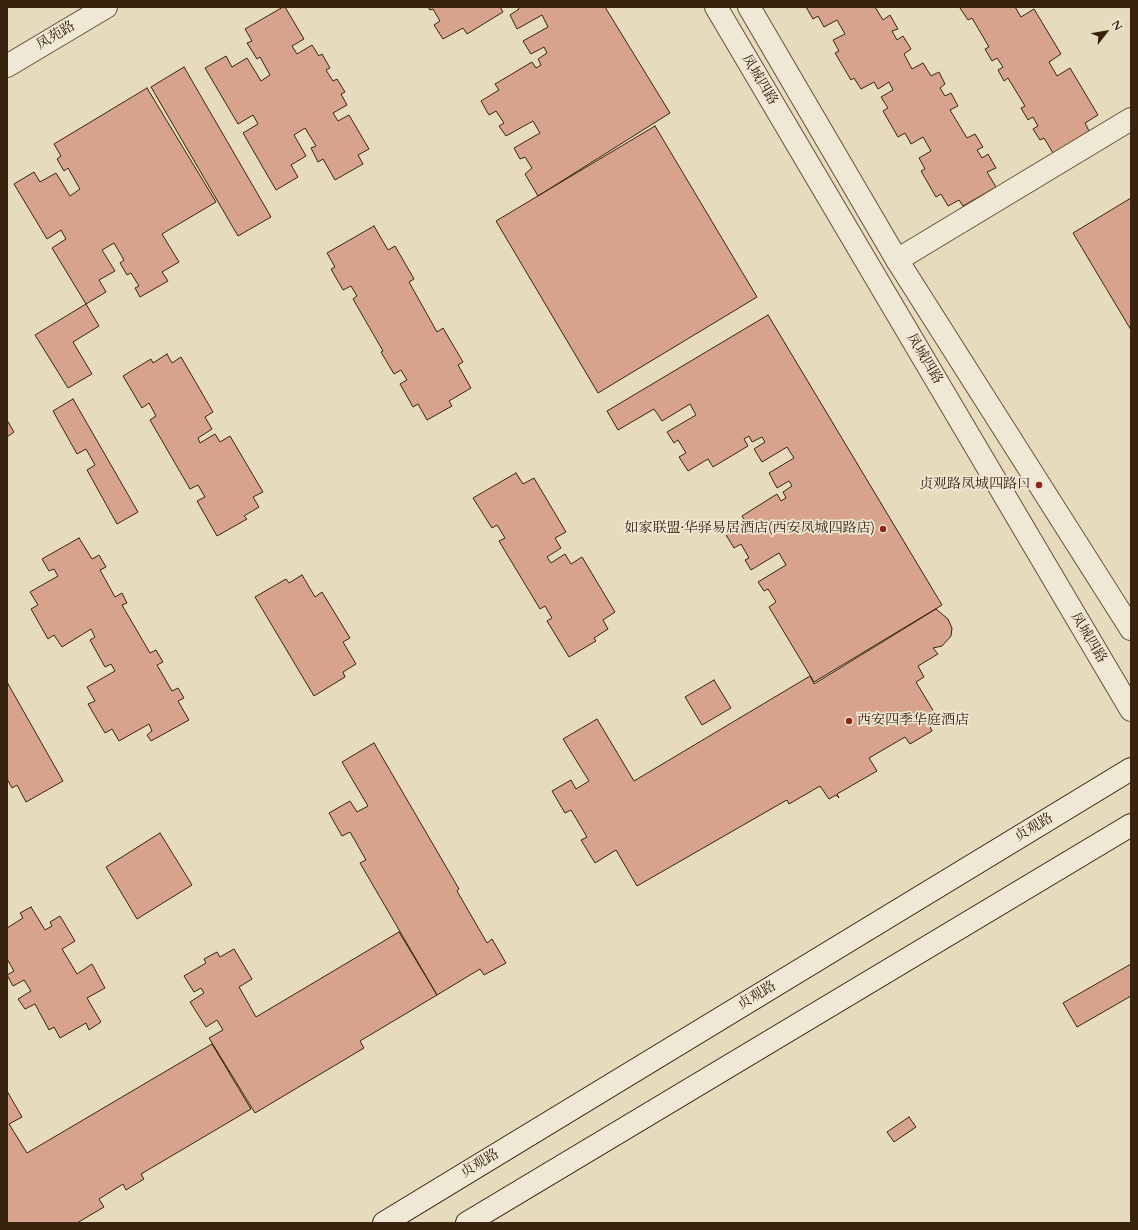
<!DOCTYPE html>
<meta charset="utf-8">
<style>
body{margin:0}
#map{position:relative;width:1138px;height:1230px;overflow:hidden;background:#e6dcbd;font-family:Cardo,serif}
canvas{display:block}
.frame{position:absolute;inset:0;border:8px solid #38230f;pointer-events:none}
.north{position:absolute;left:1086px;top:12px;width:40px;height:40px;-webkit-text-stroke:3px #efe8d4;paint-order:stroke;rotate:59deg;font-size:11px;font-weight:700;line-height:16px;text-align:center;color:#38230f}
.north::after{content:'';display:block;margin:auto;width:14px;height:18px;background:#38230f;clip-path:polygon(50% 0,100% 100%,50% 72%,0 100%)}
</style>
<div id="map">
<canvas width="1138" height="1230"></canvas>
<div class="frame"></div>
<div class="north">N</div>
</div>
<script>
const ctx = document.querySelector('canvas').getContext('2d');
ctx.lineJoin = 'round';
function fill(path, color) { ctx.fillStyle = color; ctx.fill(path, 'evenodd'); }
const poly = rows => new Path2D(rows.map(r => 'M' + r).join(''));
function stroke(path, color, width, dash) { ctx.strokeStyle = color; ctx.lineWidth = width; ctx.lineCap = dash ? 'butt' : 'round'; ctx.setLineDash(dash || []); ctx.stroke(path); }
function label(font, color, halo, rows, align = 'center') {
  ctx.font = font + ' Cardo,"Noto Serif SC",serif'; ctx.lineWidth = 3.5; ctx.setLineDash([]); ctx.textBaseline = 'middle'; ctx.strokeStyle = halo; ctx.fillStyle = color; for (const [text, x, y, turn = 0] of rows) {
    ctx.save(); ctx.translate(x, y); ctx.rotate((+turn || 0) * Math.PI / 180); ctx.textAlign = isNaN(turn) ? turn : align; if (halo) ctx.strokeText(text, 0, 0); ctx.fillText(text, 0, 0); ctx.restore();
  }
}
const building = poly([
 [283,7,285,7,304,39,292,46,297,54,312,45,319,56,322,54,330,68,326,70,333,81,337,79,345,92,341,94,347,105,333,113,338,121,349,115,369,149,358,155,363,164,335,180,323,159,318,162,311,148,316,146,305,128,294,135,306,156,291,165,298,177,276,190,243,133,258,124,253,115,238,124,205,68,226,56,232,67,247,58,261,81,270,75,260,57,257,59,247,43,252,41,245,29,283,7],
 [428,7,500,7,503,12,467,34,463,28,443,39,434,25,440,21,433,9,430,10,428,7],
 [518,7,605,7,670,113,538,196,525,174,532,168,525,157,520,159,514,148,540,133,533,121,506,136,499,126,504,123,496,111,489,115,481,101,499,90,495,84,532,62,536,68,541,65,538,59,547,53,544,47,531,54,523,41,548,27,542,15,517,29,510,15,519,9,518,7],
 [806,7,875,7,883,20,890,15,898,29,892,31,897,40,903,36,911,49,904,54,912,69,923,63,931,76,939,72,945,84,940,88,945,96,951,93,958,106,950,110,967,138,975,134,983,147,977,150,982,158,988,154,996,168,987,172,996,187,963,206,959,200,948,206,941,194,936,197,921,171,925,169,919,158,931,151,923,137,911,144,905,133,898,137,883,111,888,108,881,97,893,90,889,82,878,89,874,82,861,89,854,78,851,80,835,53,839,51,833,40,845,34,837,20,824,27,818,16,813,19,806,7],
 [962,7,1015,7,1021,17,1034,9,1061,54,1049,62,1057,76,1070,68,1098,115,1085,123,1089,131,1053,153,1044,138,1040,140,1033,129,1038,126,1033,117,1028,120,1021,108,1025,106,1008,78,1004,81,998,70,1003,67,997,58,992,61,985,49,989,47,972,18,968,20,960,8,962,7],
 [184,67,271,217,238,236,151,87,184,67],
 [147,88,216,202,162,234,179,262,162,272,168,281,140,297,135,288,139,286,131,273,127,275,120,263,124,260,114,243,102,250,115,271,99,280,106,292,86,304,52,248,66,239,61,230,47,239,14,184,34,172,40,182,56,173,70,196,80,189,68,168,64,171,57,159,61,156,54,144,147,88],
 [655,126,757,297,598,393,496,221,655,126],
 [1131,198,1131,330,1073,233,1131,198],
 [374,226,388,250,395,246,414,279,409,282,437,332,443,328,463,362,458,365,471,388,449,401,452,406,427,420,418,404,413,407,400,384,407,380,401,370,394,374,381,352,383,351,353,299,357,296,351,286,343,290,331,269,335,267,327,253,374,226],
 [86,304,99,326,73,342,92,374,68,388,35,335,86,304],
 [768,315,942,605,814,682,769,607,776,602,768,589,764,591,758,582,786,565,779,553,751,570,745,560,749,558,741,544,734,548,726,535,746,523,742,516,777,494,781,501,786,498,783,492,792,486,789,481,777,488,769,473,794,458,787,447,762,462,754,449,765,442,762,437,752,442,749,436,744,439,748,446,713,467,708,459,688,471,679,457,686,453,678,440,674,443,667,432,696,415,690,404,662,421,654,409,618,430,607,411,768,315],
 [167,354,172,363,181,357,213,412,205,417,212,429,198,438,200,443,215,434,220,442,230,436,263,492,253,497,259,507,244,516,247,519,217,536,197,501,205,497,198,485,190,489,150,420,156,416,149,403,142,408,123,376,151,359,153,363,167,354],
 [73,399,138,512,117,524,87,470,95,465,86,449,77,454,53,411,73,399],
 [7,420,14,432,7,437,7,420],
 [516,473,523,484,534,478,566,532,555,538,561,548,547,557,551,563,565,554,571,564,582,557,615,612,603,620,608,629,594,638,596,641,569,657,547,621,552,618,545,606,540,609,499,541,505,538,497,525,492,528,473,498,516,473],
 [79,538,92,559,99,555,106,567,100,570,115,597,122,593,127,603,122,605,150,653,156,650,163,662,157,665,172,691,178,688,184,698,178,701,189,720,151,741,147,735,152,731,149,724,119,741,112,729,105,733,88,704,95,701,87,687,115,671,111,664,105,667,90,640,95,637,91,629,62,647,54,635,48,639,31,609,38,605,30,592,58,576,54,569,49,571,42,559,79,538],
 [302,575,315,597,322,592,350,638,343,642,356,664,343,672,345,677,314,696,255,597,286,579,289,583,302,575],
 [936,609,948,619,952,628,951,636,942,646,933,648,938,654,918,666,924,677,916,682,937,717,928,723,932,731,910,744,905,737,869,758,877,771,837,794,839,798,836,795,829,799,820,786,789,804,787,800,785,801,637,886,616,850,595,863,581,840,587,837,571,810,565,813,552,791,571,780,576,789,589,781,563,739,597,719,634,781,810,676,814,684,936,609],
 [714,680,731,708,702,725,685,697,714,680],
 [7,682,63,781,26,802,17,785,12,788,7,779,7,682],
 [374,743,459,889,457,891,487,943,492,939,506,963,484,975,480,969,437,995,360,863,366,860,350,832,342,836,329,813,350,801,357,812,368,806,342,762,374,743],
 [160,833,192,885,137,919,106,867,160,833],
 [31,907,45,930,52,926,50,922,60,916,75,941,62,949,77,974,92,964,105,988,87,998,101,1022,89,1030,86,1023,60,1038,54,1027,49,1030,35,1004,25,1009,18,999,31,991,24,980,13,986,7,975,14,971,7,959,7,928,23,918,20,913,31,907],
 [399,932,437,995,360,1041,364,1048,255,1113,209,1038,223,1030,217,1020,206,1027,190,1002,204,993,201,988,194,992,184,976,206,963,204,959,217,952,220,957,234,949,252,979,239,987,256,1017,399,932],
 [1131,964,1131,996,1077,1027,1063,1003,1131,964],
 [212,1044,251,1109,141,1174,144,1179,126,1190,123,1184,99,1199,104,1207,77,1223,7,1223,7,1091,22,1117,9,1124,27,1153,212,1044],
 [909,1117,916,1127,894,1142,887,1132,909,1117]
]);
const minor = poly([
 [897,260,1131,119]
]);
const tertiary = poly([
 [716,7,1131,710],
 [749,7,897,260,1131,629],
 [7,66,106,7]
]);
const secondary = poly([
 [384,1223,1131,769],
 [467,1223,1131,825]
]);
const markers = [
 [1039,485,4,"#8f2418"],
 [883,529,4,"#8f2418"],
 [849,721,4,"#8f2418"]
];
const streetNames = [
 ["凤苑路",56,36,-31],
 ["凤城四路",759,80,59],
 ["凤城四路",924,359,59],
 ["凤城四路",1088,638,59],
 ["贞观路",1034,828,-31],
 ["贞观路",757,996,-31],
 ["贞观路",480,1164,-31]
];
const poiNames = [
 ["贞观路凤城四路口",1031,485],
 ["如家联盟·华驿易居酒店(西安凤城四路店)",875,529],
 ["西安四季华庭酒店",857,721,"left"]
];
fill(building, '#d8a38d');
stroke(building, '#38230f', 1);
stroke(minor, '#64513a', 24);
stroke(tertiary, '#64513a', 24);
stroke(secondary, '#38230f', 24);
stroke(minor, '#efe8d4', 22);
stroke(tertiary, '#efe8d4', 22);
stroke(secondary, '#efe8d4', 22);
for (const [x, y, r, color] of markers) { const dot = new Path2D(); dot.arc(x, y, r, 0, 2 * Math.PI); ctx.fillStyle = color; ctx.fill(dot); stroke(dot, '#efe8d4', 1.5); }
label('14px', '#38230f', '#efe8d4', streetNames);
label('14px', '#38230f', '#efe8d4', poiNames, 'right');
</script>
